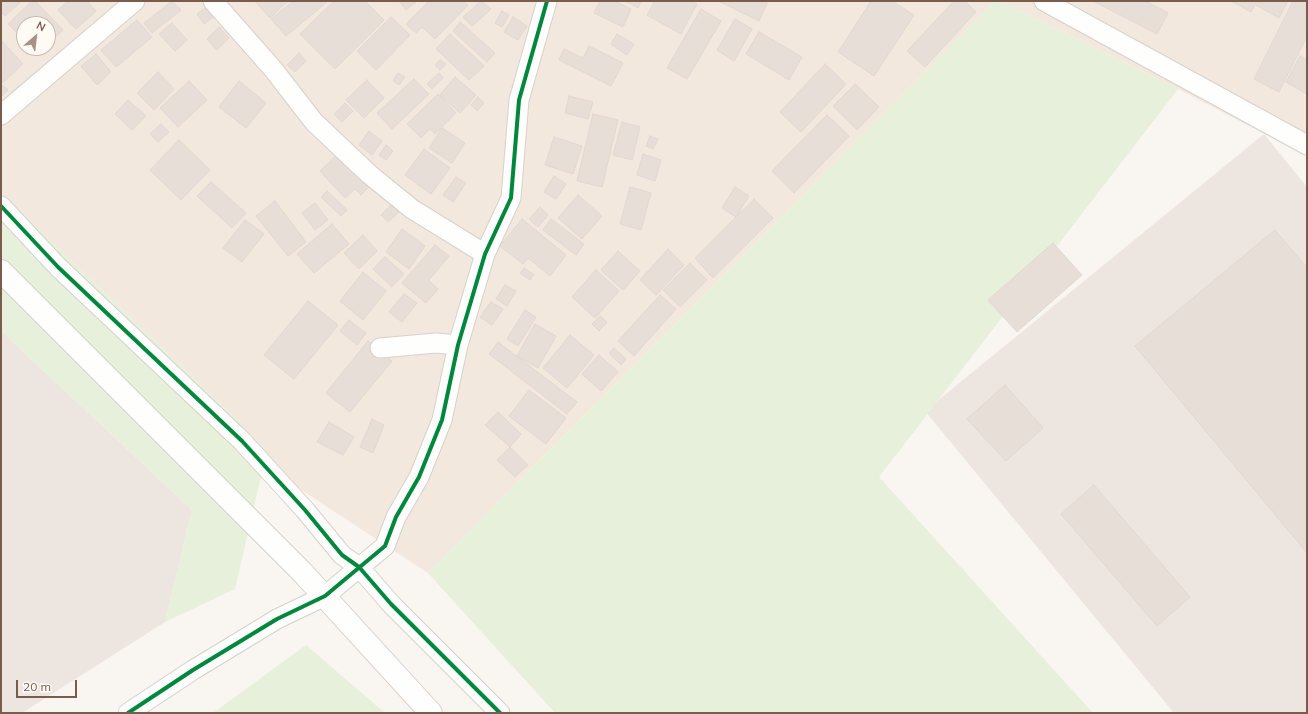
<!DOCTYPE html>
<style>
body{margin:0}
#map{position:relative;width:1308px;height:714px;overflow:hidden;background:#f9f5f0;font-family:Mulish,sans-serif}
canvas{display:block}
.frame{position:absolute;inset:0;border:2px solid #7a5c4d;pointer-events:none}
.north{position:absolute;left:16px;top:16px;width:40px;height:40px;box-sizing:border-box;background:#fffaf3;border:1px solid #cabbb1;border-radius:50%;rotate:28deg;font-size:11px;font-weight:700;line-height:16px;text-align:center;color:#7a5c4d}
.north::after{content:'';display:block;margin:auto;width:14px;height:18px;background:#a69286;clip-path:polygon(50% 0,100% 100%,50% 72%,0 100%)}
.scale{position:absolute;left:16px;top:680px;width:61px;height:18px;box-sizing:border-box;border:2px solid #7a5c4d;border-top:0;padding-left:5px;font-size:12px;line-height:14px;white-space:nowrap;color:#7a5c4d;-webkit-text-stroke:3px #fffaf3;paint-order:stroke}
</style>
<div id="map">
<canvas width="1308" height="714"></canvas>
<div class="frame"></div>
<div class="north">N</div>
<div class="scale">20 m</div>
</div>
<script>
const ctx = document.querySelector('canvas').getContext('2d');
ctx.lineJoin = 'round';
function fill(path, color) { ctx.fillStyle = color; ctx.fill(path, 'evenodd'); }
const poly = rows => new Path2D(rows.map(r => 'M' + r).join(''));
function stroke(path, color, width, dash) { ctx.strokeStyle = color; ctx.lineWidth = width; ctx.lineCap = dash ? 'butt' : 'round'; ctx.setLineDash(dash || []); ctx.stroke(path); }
const residential = poly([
 [1,1,995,1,428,573,300,489,266,455,240,422,1,193],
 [24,24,48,24,48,48,24,48],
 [1000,1,1307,1,1307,156,1178,89]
]);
const industrial = poly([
 [1264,134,1307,187,1307,713,1174,713,925,411],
 [1,331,192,510,165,622,22,713,1,713]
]);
const green = poly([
 [995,1,1000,1,1178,89,879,477,1093,713,555,713,428,573],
 [1,193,240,422,266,455,235,589,165,622,192,510,1,331],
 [306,645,385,713,213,713]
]);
const building = poly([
 [1,1,22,1,5,16,1,12,1,1],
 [32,1,35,1,63,30,48,45,48,24,24,24,24,40,8,24,32,1],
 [68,1,87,1,96,11,76,29,58,10,68,1],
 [172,1,181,10,152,33,144,23,172,1],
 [255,1,288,1,270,18,255,1],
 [293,1,328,1,286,36,271,19,293,1],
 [334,1,365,1,384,20,335,69,300,34,334,1],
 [399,1,417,1,406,10,399,1],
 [429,1,463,1,468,5,435,39,422,27,416,33,406,24,429,1],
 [481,1,491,9,472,26,463,17,481,1],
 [600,1,614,1,631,9,623,27,594,13,600,1],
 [625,1,641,1,638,8,625,1],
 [655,1,691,1,697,4,681,34,647,15,655,1],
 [718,1,768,1,759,21,718,1],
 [871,1,892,1,914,15,874,76,838,52,871,1],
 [954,1,965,1,976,12,925,67,907,51,954,1],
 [1093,1,1146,1,1168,13,1157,34,1093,1],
 [1231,1,1257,1,1251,12,1231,1],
 [1259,1,1288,1,1279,18,1256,5,1259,1],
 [1293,1,1307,1,1307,36,1279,92,1254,79,1293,1],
 [205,8,213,17,204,24,197,14,205,8],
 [701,9,721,21,687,79,667,68,701,9],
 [502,11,509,15,502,27,495,23,502,11],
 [391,17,410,35,376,70,357,51,391,17],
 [513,17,527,26,518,40,504,32,513,17],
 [735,19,752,29,734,61,717,50,735,19],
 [137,20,152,37,116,67,101,50,137,20],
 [460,22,495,53,487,62,453,31,460,22],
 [172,23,187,40,175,51,159,34,172,23],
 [219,27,229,38,217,50,207,39,219,27],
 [759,32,802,57,789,80,746,54,759,32],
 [450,34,484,66,469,80,436,49,450,34],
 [617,34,634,44,627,55,611,44,617,34],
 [1,40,23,64,1,84,8,90,1,97,1,40],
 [589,46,623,63,611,86,559,60,564,49,583,58,589,46],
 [31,48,45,48,38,55,31,48],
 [299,53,306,61,295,72,287,65,299,53],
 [96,54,111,72,97,85,81,66,96,54],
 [1300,56,1307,60,1307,94,1286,82,1300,56],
 [440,60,446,64,440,70,435,65,440,60],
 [825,64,846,84,801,132,780,112,825,64],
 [158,72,174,89,154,110,137,93,158,72],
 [398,73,405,77,399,85,393,81,398,73],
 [439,73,443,78,432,89,427,84,439,73],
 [455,77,476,95,460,113,440,95,455,77],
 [414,79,429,94,392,129,377,113,414,79],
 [367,80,384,98,364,118,346,100,367,80],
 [189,81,207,100,178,127,160,108,189,81],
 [239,81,266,103,246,128,219,107,239,81],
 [855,84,879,107,857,130,833,106,855,84],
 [438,94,456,113,435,134,430,129,421,138,407,124,438,94],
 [569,96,593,102,588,119,565,113,569,96],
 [478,97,484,103,477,111,471,105,478,97],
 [128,100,146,116,132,130,115,114,128,100],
 [345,103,353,111,342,122,334,114,345,103],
 [593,114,618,120,602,187,577,181,593,114],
 [827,115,849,136,794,193,772,171,827,115],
 [622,122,640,127,632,160,613,155,622,122],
 [161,124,169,132,158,142,150,134,161,124],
 [442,128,465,143,452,163,429,148,442,128],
 [369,131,382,141,372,155,359,145,369,131],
 [650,136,658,139,653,149,646,146,650,136],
 [554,137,582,146,573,174,545,165,554,137],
 [179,140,210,170,181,200,150,170,179,140],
 [386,145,393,151,386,160,379,155,386,145],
 [424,149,450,168,431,194,405,175,424,149],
 [338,154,369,187,361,195,355,189,345,198,320,171,338,154],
 [643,154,661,160,655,181,637,175,643,154],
 [554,176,566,184,556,199,544,192,554,176],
 [456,177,466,183,453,202,443,195,456,177],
 [211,182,246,213,232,228,197,196,211,182],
 [630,187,651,193,641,230,620,224,630,187],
 [735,187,749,196,736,217,722,208,735,187],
 [327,191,347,210,341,216,321,197,327,191],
 [578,195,602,216,582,239,558,218,578,195],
 [754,199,773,218,713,278,695,258,754,199],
 [275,201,306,242,288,256,256,216,275,201],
 [315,203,328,220,315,230,302,213,315,203],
 [391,205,399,212,388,222,381,215,391,205],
 [540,207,548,215,538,227,529,219,540,207],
 [522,219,566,255,550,276,528,258,523,264,500,246,522,219],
 [551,219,584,244,576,255,543,230,551,219],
 [245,220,264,234,242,262,223,248,245,220],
 [332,224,349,244,314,273,297,254,332,224],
 [402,229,425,246,409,269,386,252,402,229],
 [1275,230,1307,268,1307,553,1135,346,1275,230],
 [363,235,377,251,359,269,344,253,363,235],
 [1053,243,1082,275,1017,332,988,300,1053,243],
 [435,245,449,256,429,280,438,289,426,303,402,283,435,245],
 [668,249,684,265,656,295,640,280,668,249],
 [618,251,640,271,623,290,601,270,618,251],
 [385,257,404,274,392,287,373,269,385,257],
 [690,263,707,280,680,307,663,290,690,263],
 [524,268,534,275,530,280,520,273,524,268],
 [596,270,619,291,595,318,572,297,596,270],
 [363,272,386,291,363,320,340,301,363,272],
 [505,285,516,291,507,306,496,299,505,285],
 [404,294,417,303,402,322,389,312,404,294],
 [660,295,676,309,634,356,618,341,660,295],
 [308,301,338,325,294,379,264,355,308,301],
 [491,302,503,309,492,325,480,317,491,302],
 [525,310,536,317,518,346,507,339,525,310],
 [600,316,607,322,599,331,592,324,600,316],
 [349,320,366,333,357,345,340,331,349,320],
 [535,324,556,336,538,368,517,356,535,324],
 [570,335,594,355,567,388,543,368,570,335],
 [368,341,392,361,350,412,326,393,368,341],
 [498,342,577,402,567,414,489,354,498,342],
 [614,348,626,359,621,365,609,353,614,348],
 [599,355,618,372,601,391,582,374,599,355],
 [1005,385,1043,428,1006,461,967,419,1005,385],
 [529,390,566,418,546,444,509,416,529,390],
 [498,412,521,434,510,447,485,425,498,412],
 [372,419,384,425,373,453,360,447,372,419],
 [329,422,354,437,343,455,317,442,329,422],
 [510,447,528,465,515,477,497,460,510,447],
 [1094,485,1190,597,1157,626,1061,514,1094,485]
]);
const minor = poly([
 [213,1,273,69,314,122,369,174,412,209,485,254],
 [1044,1,1307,145],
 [1,115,135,1],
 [1,206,58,267,242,441,305,510,342,555,359,567,391,604,500,713],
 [380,348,436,343,458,345],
 [128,713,193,670,277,619,325,596,385,546,396,517,419,477,442,420,458,345,485,254,511,198,519,100,547,1]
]);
const tertiary = poly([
 [1,271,303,573,431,713]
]);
const cycleway = poly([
 [1,206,58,267,242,441,305,510,342,555,359,567,391,604,500,713],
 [128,713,193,670,277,619,325,596,385,546,396,517,419,477,442,420,458,345,485,254,511,198,519,100,547,1]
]);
fill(residential, '#f2e8de');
fill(industrial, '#ede5e0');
fill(green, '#e7f0db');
fill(building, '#e6ded7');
stroke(building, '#e2d8d2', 1);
stroke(minor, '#d7d1cb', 21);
stroke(tertiary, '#d7d1cb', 24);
stroke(minor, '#fefefd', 19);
stroke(tertiary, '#fefefd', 22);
stroke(cycleway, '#00873e', 4);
</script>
